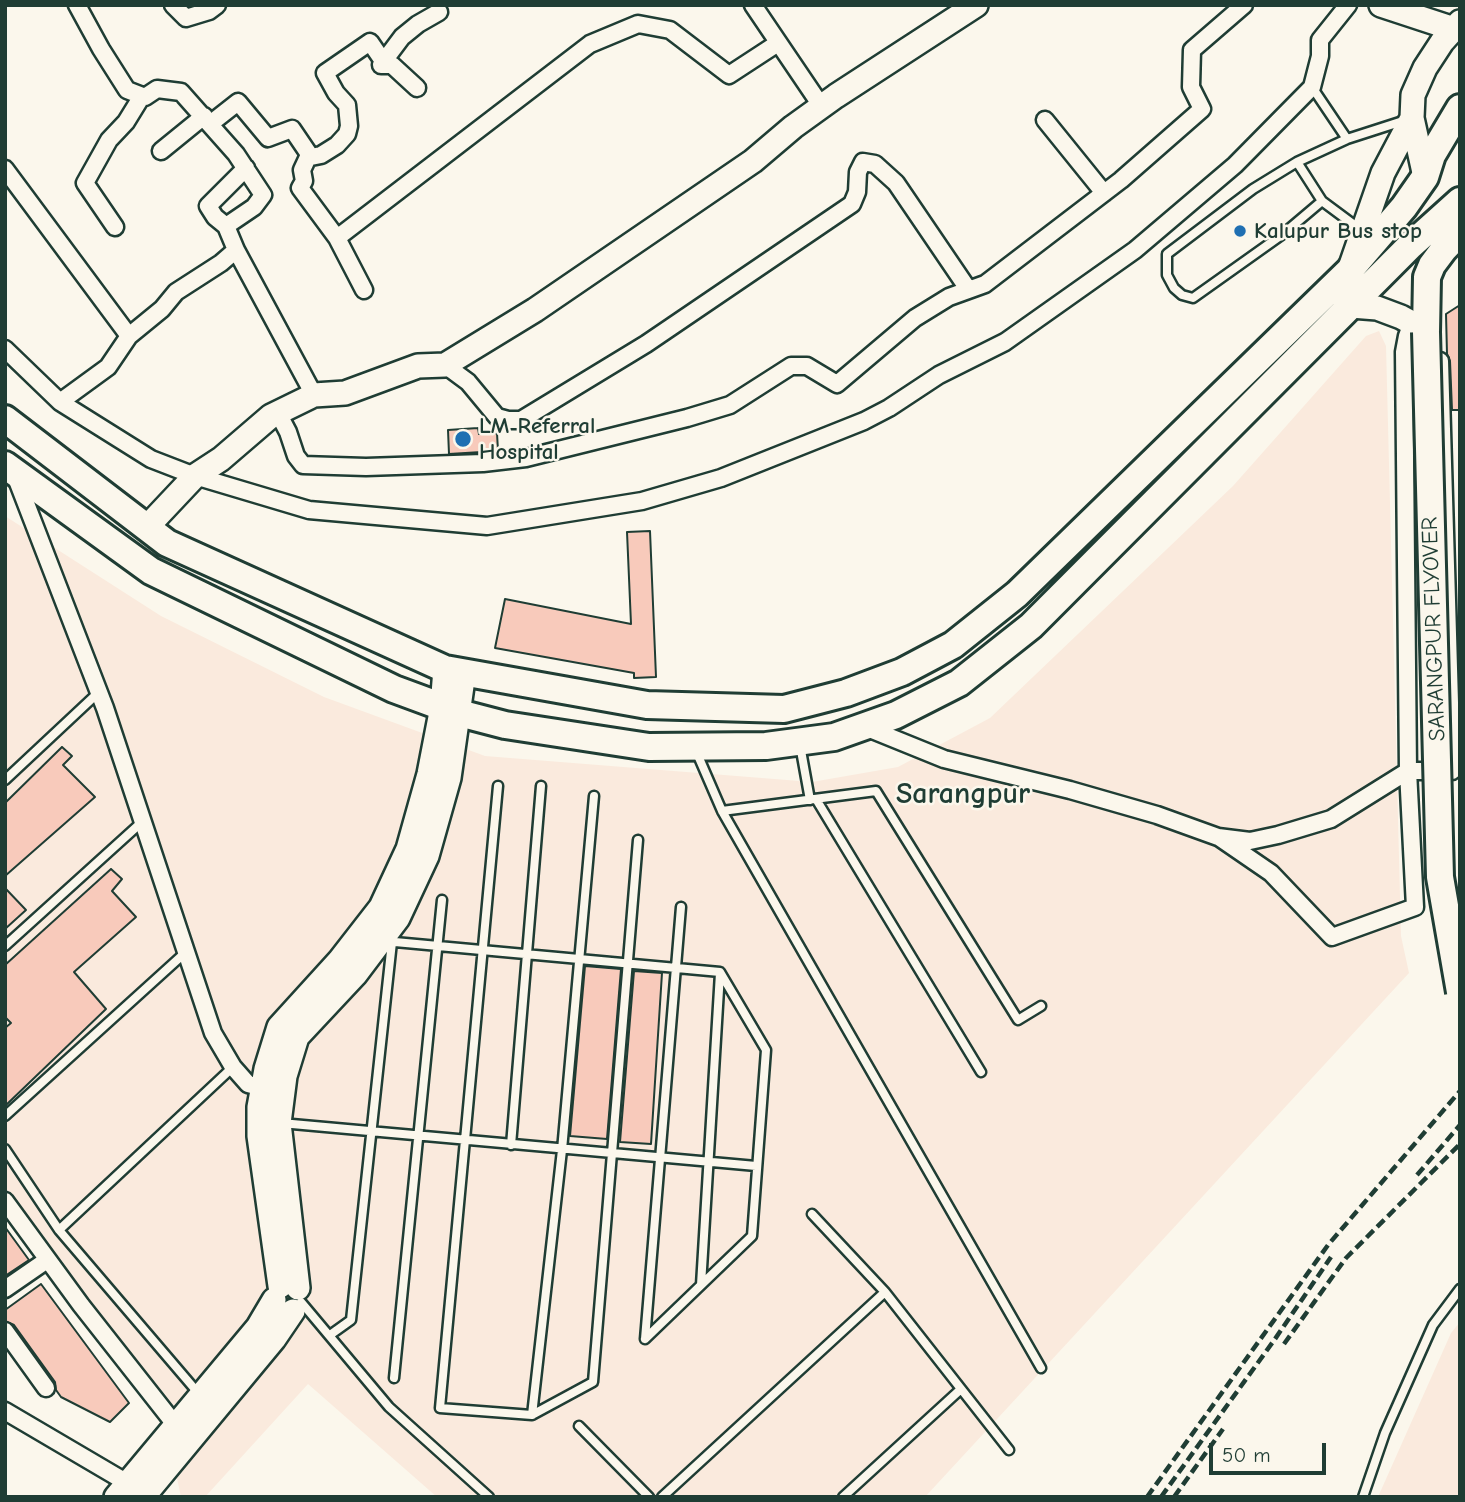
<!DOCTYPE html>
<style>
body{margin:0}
#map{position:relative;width:1465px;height:1502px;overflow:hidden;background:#fbf7ec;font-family:"Comic Neue",sans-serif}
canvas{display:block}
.frame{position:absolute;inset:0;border:7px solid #1f3d34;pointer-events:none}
.scale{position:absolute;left:1209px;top:1443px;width:117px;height:32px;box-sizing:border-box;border:4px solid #1f3d34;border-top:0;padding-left:9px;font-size:21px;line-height:24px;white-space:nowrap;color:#1f3d34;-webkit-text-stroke:5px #fbf7ec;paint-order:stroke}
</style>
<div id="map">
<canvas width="1465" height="1502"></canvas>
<div class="frame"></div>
<div class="scale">50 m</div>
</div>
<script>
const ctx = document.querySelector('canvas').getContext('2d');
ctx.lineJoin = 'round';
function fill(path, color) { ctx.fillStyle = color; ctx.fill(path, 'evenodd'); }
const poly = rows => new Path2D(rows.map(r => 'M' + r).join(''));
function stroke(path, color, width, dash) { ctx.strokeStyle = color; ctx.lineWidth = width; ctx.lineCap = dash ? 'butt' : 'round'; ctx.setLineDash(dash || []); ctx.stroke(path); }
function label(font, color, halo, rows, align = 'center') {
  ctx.font = font + ' "Comic Neue",sans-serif'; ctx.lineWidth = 5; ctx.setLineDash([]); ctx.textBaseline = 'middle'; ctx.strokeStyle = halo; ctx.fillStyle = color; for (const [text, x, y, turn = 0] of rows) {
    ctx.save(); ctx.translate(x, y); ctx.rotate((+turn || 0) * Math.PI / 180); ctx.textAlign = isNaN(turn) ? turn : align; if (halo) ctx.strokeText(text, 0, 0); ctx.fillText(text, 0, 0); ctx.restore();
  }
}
const built = poly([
 [1379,331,1386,346,1401,936,1409,973,925,1497,437,1497,308,1384,205,1497,181,1497,160,1399,5,1202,5,516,161,616,324,697,485,756,812,782,898,767,990,718,1233,486,1366,336],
 [1460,1322,1460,1497,1378,1497,1451,1333]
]);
const building = poly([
 [1460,305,1460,410,1452,410,1450,361,1447,354,1446,314,1460,305],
 [478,428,479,434,497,433,498,451,449,454,448,430,478,428],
 [650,531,656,677,634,678,634,673,495,648,505,599,631,624,627,532,650,531],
 [62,747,72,756,63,765,95,797,5,876,5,803,62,747],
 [111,869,122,879,112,891,136,917,74,972,106,1009,5,1106,5,1028,11,1023,5,1017,5,965,111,869],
 [5,888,26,910,5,929,5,888],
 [585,966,621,969,607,1139,570,1136,585,966],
 [634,971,662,973,651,1144,620,1142,634,971],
 [5,1227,29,1260,5,1276,5,1227],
 [41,1284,129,1403,110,1422,61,1397,56,1390,55,1382,14,1325,5,1321,5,1310,41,1284]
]);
const lane = poly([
 [1312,87,1347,139],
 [1297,162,1322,201,1283,234,1193,298,1182,295,1174,288,1167,275,1167,254,1253,189,1297,162,1347,139,1406,120],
 [1322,201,1361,230],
 [800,745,810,800],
 [696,751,722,811,1041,1368],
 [5,780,99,692],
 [498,786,440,1408,532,1415,593,1382,638,840],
 [816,799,981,1072],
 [722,811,876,791,1018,1020,1041,1006],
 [384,941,720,972,766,1050,752,1236,645,1339],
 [5,946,143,821],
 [5,1116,187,951],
 [281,1123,756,1166],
 [511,1145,541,786],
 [5,1149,59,1230,199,1394],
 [812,1214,885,1292,1009,1450],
 [59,1230,233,1067],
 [701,1285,720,973],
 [301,1302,389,1407,489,1497],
 [330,1335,351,1320,392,942],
 [645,1339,681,907],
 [394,1378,442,900],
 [532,1415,562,1150,594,796],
 [579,1426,649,1497],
 [662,1497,885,1292],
 [843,1497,961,1389],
 [1363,1497,1385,1433,1433,1325,1460,1289]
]);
const street = poly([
 [173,5,186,18,209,11,217,5],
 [753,5,822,107],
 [417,88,392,65,381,65,402,37,418,24,439,12],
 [1045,120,1104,193],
 [210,124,238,102,268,138,292,129,311,157,321,155,337,145,347,134,349,126,347,105,336,93,325,73,370,42,383,61],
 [161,151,204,116],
 [309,155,302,170,304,181,300,188,337,238,364,290],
 [5,169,129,336],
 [226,226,215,217,208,206,246,168],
 [115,227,85,183,109,140,126,122,142,96],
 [337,238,590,44,638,24,670,30,729,75,778,43],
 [236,250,314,395],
 [5,349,60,402,151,459,195,476,309,510,487,526,642,501,721,478,864,421,889,408,939,375,1005,342,1135,250,1235,165,1312,87,1320,56,1320,40,1348,5],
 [445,365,468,382,497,417,508,420,521,420,646,344,852,204,857,192,858,172,863,162,875,164,896,183,968,289],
 [60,402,108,367,129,336,162,309,176,292,221,263,236,250,226,226,254,207,263,195,236,154,181,92,157,89,145,97,127,90,101,49,77,5],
 [278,413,288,432,296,456,303,465,366,467,483,463,526,458,687,418,730,405,791,366,807,366,837,384,915,318,949,297,985,284,1121,180,1202,109,1191,87,1192,50,1244,5],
 [15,475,105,708,213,1033,233,1067,248,1084,271,1090],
 [865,727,944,759,1070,790,1157,815,1218,837,1250,841,1278,835,1331,819,1408,771,1452,771,1440,361],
 [1220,838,1271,873,1332,937,1415,907,1408,771,1404,352,1407,336,1412,323],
 [5,1201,81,1305,177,1427],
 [5,1289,47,1260],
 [5,1331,46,1388],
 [5,1411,136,1488]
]);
const secondary = poly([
 [1381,5,1454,29],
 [1425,177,1412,118,1413,95,1425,68,1442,42,1460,22],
 [1350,268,1383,173,1412,118],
 [1351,306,1377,308,1401,317,1412,323],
 [147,527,195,476,221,459,271,416,314,395,345,393,418,366,445,365,535,310,753,161,793,127,836,96,976,5],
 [280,1286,259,1136,259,1107,266,1069,279,1027,339,961,381,907,408,849,429,774,442,707,445,669],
 [298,1288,279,1123,285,1076,297,1037,355,975,398,918,427,856,449,778,464,672],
 [116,1497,258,1327,274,1300],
 [143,1497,274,1339,293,1311]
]);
const primary = poly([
 [1426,332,1427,277,1432,265,1444,249,1460,232],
 [5,419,167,543,445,669,647,705,784,709,846,693,902,672,953,645,1017,594,1349,271,1404,207,1425,177,1432,155,1460,108],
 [5,465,151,571,394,689,459,713,505,725,649,747,766,746,834,737,896,715,959,683,1031,626,1410,246,1460,201]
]);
const rail = poly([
 [1417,1175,1460,1125],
 [1284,1344,1346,1258,1460,1144],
 [1147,1497,1328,1245,1460,1091],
 [1161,1497,1275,1339,1331,1257],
 [1174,1497,1223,1429]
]);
const primaryBridge = poly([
 [1426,332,1440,877,1460,992]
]);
const markers = [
 [1240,231,7,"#1f6fb2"],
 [463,439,9,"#1f6fb2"]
];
const poiNames = [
 ["Kalupur Bus stop",1254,231],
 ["LM Referral",479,426],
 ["Hospital",479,452]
];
const streetNames = [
 ["SARANGPUR FLYOVER",1434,629,-92]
];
const districtNames = [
 ["Sarangpur",963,795]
];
fill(built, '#faeadd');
fill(building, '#f8cabb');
stroke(building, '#1f3d34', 2);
stroke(lane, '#1f3d34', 13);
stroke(street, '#1f3d34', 21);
stroke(secondary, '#1f3d34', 28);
stroke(primary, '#1f3d34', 32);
stroke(lane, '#fbf7ec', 8);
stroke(street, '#fbf7ec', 16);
stroke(secondary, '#fbf7ec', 23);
stroke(primary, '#fbf7ec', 26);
stroke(rail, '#1f3d34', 4.5, [10, 5]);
stroke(primaryBridge, '#1f3d34', 32, []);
stroke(primaryBridge, '#fbf7ec', 26);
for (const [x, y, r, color] of markers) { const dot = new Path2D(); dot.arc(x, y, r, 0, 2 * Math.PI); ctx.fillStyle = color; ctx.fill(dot); stroke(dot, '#fbf7ec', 2.5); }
label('bold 23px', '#1f3d34', '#fbf7ec', poiNames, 'left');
label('23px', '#1f3d34', '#fbf7ec', streetNames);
label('bold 30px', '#1f3d34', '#fbf7ec', districtNames);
</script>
